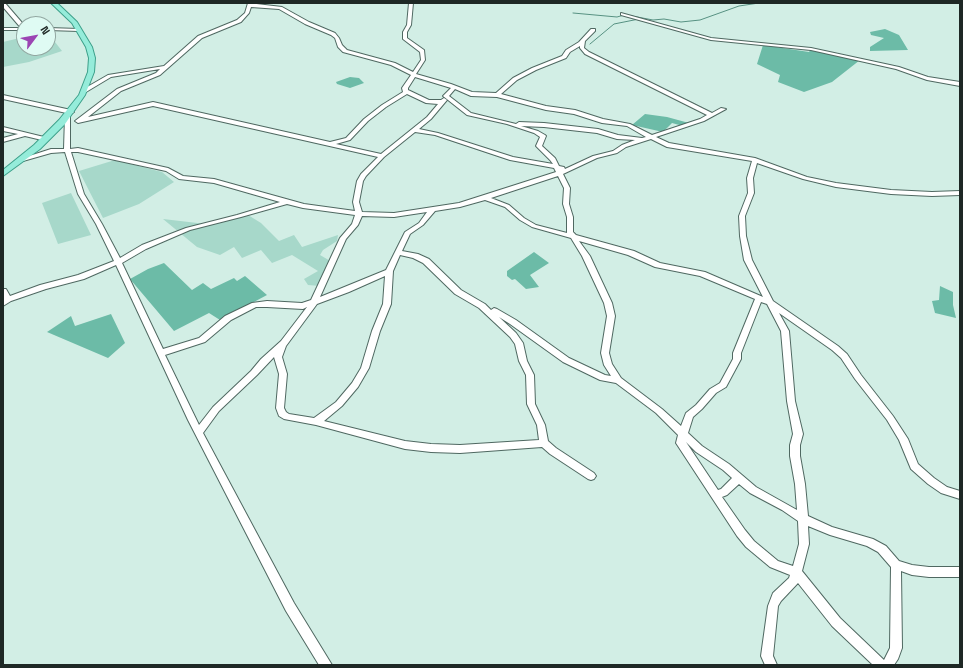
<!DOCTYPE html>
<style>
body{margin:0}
#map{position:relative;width:963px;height:668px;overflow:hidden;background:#d2eee5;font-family:"Space Grotesk",sans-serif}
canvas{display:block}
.frame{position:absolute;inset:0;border:4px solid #1e2825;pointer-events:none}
.north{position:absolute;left:16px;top:16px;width:40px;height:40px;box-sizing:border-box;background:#dffbf3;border:1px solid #92a7a1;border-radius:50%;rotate:58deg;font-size:11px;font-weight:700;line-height:16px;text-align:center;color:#1e2825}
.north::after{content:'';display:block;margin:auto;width:14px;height:18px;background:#9b45b3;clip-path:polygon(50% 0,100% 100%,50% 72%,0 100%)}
</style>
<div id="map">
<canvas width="963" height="668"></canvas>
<div class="frame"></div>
<div class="north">N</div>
</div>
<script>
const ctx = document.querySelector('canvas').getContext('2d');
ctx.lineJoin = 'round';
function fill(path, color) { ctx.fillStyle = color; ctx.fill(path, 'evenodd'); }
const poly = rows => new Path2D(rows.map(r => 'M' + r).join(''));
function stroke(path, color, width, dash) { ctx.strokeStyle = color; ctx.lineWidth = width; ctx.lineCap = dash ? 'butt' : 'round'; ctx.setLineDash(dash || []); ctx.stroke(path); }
const green = poly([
 [48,33,62,51,29,62,3,67,3,42,24,37,24,48,48,48],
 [115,160,162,172,174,182,139,204,103,218,79,171],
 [71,193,91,235,58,244,42,203],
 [248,215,261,223,279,241,294,235,302,247,338,235,337,241,323,250,320,255,332,262,320,286,308,285,304,279,318,271,292,255,272,263,261,250,242,258,234,247,220,255,197,247,163,219,206,224]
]);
const forest = poly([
 [885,29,899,35,908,50,870,51,870,47,884,38,871,35,870,32],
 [763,45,809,52,811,49,860,60,832,82,804,92,778,82,780,75,757,64],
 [350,77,359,78,364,83,350,88,337,84,336,82],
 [645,114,667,117,689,123,683,126,672,123,663,132,632,125],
 [534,252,549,263,530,275,539,287,526,289,515,279,512,280,507,276,507,271],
 [164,263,192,290,203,283,211,289,234,278,237,281,245,276,267,295,220,320,209,313,174,331,130,279,148,269],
 [940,286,953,292,953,305,956,318,935,313,932,301,939,300],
 [111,314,125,343,108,358,47,332,71,316,75,326]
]);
const stream = poly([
 [573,13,617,17,624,15],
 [632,16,653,20,664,19,681,22,700,20,739,6,759,3],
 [590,44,614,24,639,19]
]);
const minor = poly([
 [3,3,5,3,24,25,24,30,3,30,3,28,21,28,3,7,3,3],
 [248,3,282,7,309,22,335,33,339,38,342,45,347,50,395,63,413,72,421,60,420,52,403,39,403,32,407,25,409,3,413,3,411,25,407,32,407,38,424,50,425,60,416,74,451,84,472,92,496,93,513,78,532,68,562,56,566,50,579,42,591,29,595,29,595,31,585,41,584,48,589,52,712,113,721,108,726,109,704,121,656,137,669,143,755,158,807,177,836,183,891,190,932,192,960,191,960,195,932,196,891,194,836,187,803,179,757,163,753,178,754,193,745,216,746,236,752,260,773,301,838,346,847,354,861,375,893,416,908,439,918,464,934,478,947,487,960,491,960,499,941,493,928,484,911,469,899,440,887,420,855,379,841,358,832,350,779,313,789,331,795,401,803,434,800,445,800,456,805,484,808,516,832,527,873,539,886,546,899,561,912,565,929,567,960,567,960,577,929,577,912,575,901,571,902,648,898,659,894,665,873,665,832,626,798,583,781,601,778,606,773,656,777,665,765,665,761,656,768,606,773,593,789,578,790,575,770,567,746,547,737,536,678,446,676,443,678,435,656,413,616,383,600,380,563,362,510,324,499,317,516,333,523,343,527,361,534,375,535,404,545,425,548,441,556,448,594,473,596,476,594,479,591,480,588,479,550,454,542,447,460,453,431,452,405,449,316,425,284,419,279,416,276,408,279,374,274,357,257,375,219,411,203,433,294,603,332,665,319,665,286,611,188,420,116,265,84,279,46,289,11,301,3,306,3,289,6,289,10,296,40,285,78,275,114,261,96,224,78,194,65,152,51,153,23,161,20,159,51,149,64,149,65,116,70,117,70,149,78,148,168,168,183,176,214,179,304,204,355,211,353,202,357,181,361,174,378,157,153,106,78,123,75,121,117,89,156,73,160,69,111,77,86,92,82,92,82,90,108,75,164,66,198,36,237,20,245,13,248,3],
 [251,7,279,9,305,24,331,35,335,38,338,47,343,52,391,65,411,75,402,88,403,92,382,105,364,119,346,138,330,142,153,102,88,117,121,91,160,75,202,38,241,22,249,13,251,7],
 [580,46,580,48,585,54,707,115,700,119,652,135,630,124,603,119,575,110,546,106,501,94,517,80,536,70,566,58,570,52,580,46],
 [415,77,451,88,443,96,467,115,507,124,534,133,540,137,536,146,550,160,553,164,513,157,438,133,419,129,431,119,447,100,444,98,441,100,429,100,408,90,408,88,415,77],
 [455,89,471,96,497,97,546,110,574,114,602,123,627,126,646,137,642,138,618,135,598,129,544,123,519,122,516,124,471,113,449,96,455,89],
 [407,94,426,103,438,104,427,117,381,154,336,144,350,140,368,121,386,107,407,94],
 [521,126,544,127,597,133,617,139,635,140,622,145,613,151,593,156,565,169,564,167,559,166,555,158,542,146,546,136,545,135,538,131,521,126],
 [415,132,435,135,510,160,554,168,556,172,459,203,394,213,362,212,359,202,363,181,366,176,384,157,415,132],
 [651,139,667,147,752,161,747,178,748,193,739,216,740,236,744,260,763,297,705,272,660,263,634,251,576,235,573,232,573,217,569,204,570,188,563,174,597,158,617,153,626,147,651,139],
 [71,152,78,152,166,171,179,179,214,183,280,202,237,215,186,228,142,245,120,258,102,224,84,194,71,152],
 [558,176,564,188,563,204,567,217,567,233,536,225,524,218,509,205,491,198,558,176],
 [485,200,505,207,520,220,532,227,571,238,582,256,604,303,607,316,601,353,604,365,611,376,605,375,569,358,516,320,497,309,494,308,491,310,485,304,461,290,429,259,418,254,402,251,410,234,423,225,435,211,460,207,485,200],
 [287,204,303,208,355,215,352,224,340,238,311,300,302,303,267,301,252,303,225,316,199,338,163,349,122,263,146,249,190,230,241,217,287,204],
 [427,212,419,223,405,232,386,270,320,297,346,239,358,225,362,216,394,217,427,212],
 [579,241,628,255,655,267,700,276,755,299,733,353,733,359,720,383,710,389,696,405,686,413,681,426,662,409,621,378,612,364,609,353,615,316,612,303,590,256,579,241],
 [400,255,413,258,423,263,455,294,479,308,510,337,515,344,519,361,526,375,527,404,537,425,539,440,460,445,431,444,405,441,324,421,342,406,358,387,369,368,380,331,391,304,393,271,400,255],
 [385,276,383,304,372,331,361,368,352,383,336,402,314,418,289,414,286,412,284,408,287,374,282,357,286,346,317,304,349,292,385,276],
 [761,302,767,304,781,331,787,401,793,434,790,445,790,456,795,484,797,510,756,487,729,464,702,446,688,433,693,417,702,409,716,393,726,387,741,359,741,353,761,302],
 [256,307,267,307,303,309,307,307,281,341,261,359,251,371,213,407,199,425,165,355,205,342,231,320,256,307],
 [686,442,696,452,723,470,732,478,721,489,718,490,686,442],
 [739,484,750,493,782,510,798,521,799,544,793,566,778,561,754,541,745,530,722,497,727,495,739,484],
 [808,526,830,535,867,546,878,552,891,567,890,648,884,660,840,618,802,571,809,544,808,526],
 [621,13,711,38,811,48,899,67,928,77,960,82,960,86,927,80,896,69,811,50,711,40,621,15,621,13],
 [48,28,79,29,81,30,79,31,48,30,48,28],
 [3,95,71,110,74,112,71,114,3,99,3,95],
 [3,127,48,138,49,139,46,141,25,136,3,142,3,138,18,134,3,131,3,127]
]);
const major = poly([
 [51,3,57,3,77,22,92,47,95,58,94,72,85,95,65,124,40,149,3,176,3,170,34,145,59,120,79,95,88,72,89,58,86,47,72,23,51,3]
]);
fill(green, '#a7d8ca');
fill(forest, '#6cbba7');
stroke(stream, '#579182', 1);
stroke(minor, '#4f6861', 2);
stroke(major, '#3da08a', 2);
fill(minor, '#fff');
fill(major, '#95ecda');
</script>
